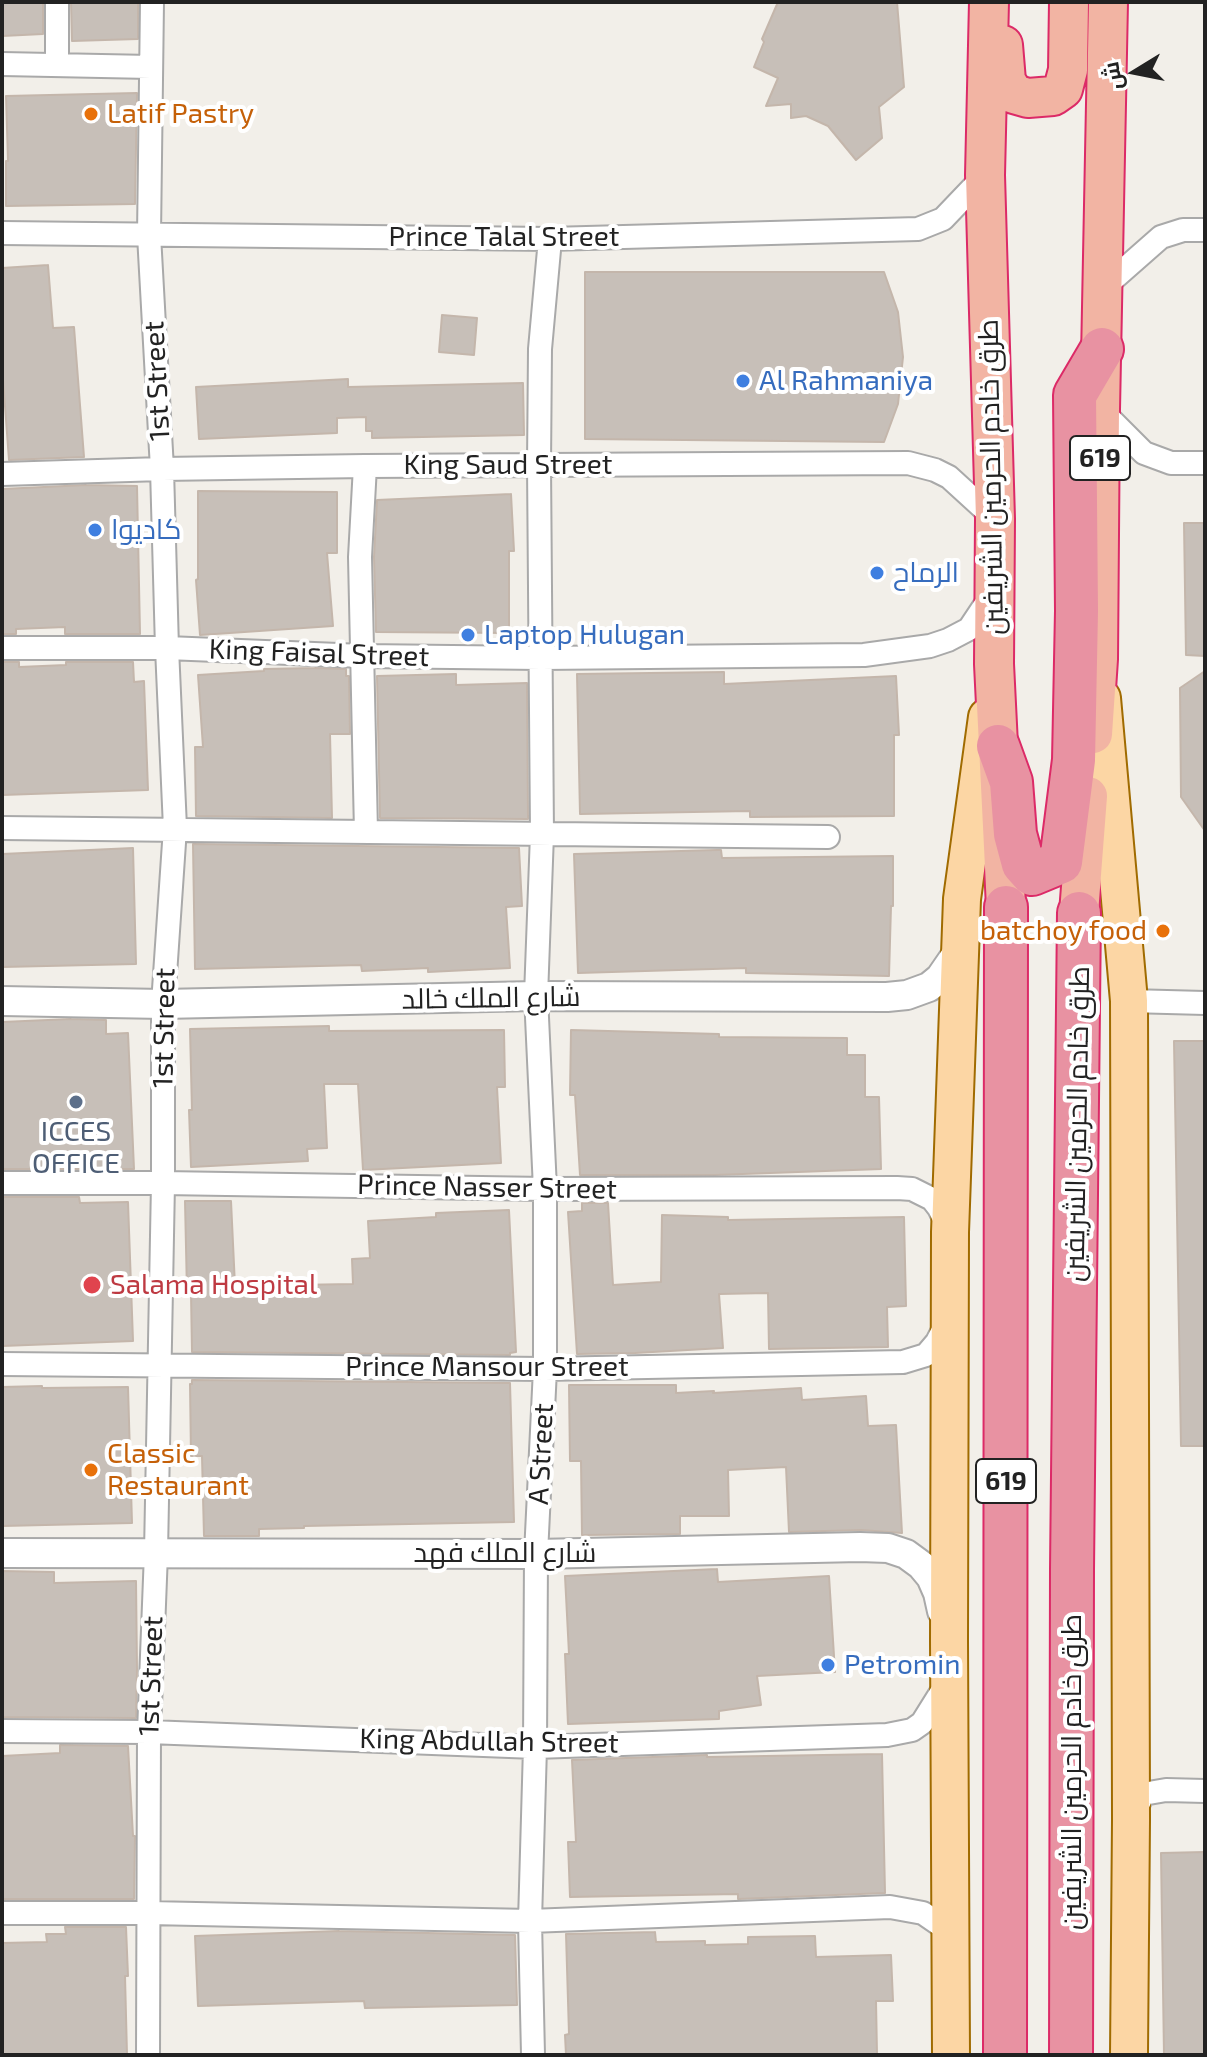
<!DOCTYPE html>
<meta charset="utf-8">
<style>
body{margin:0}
#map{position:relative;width:1207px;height:2057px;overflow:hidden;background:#f2efe9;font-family:"Exo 2",Cairo,sans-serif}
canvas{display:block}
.frame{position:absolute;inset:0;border:4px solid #222;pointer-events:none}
.north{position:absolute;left:1095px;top:32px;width:80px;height:80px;-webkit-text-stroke:6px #fff;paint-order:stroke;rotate:260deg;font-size:22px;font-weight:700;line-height:32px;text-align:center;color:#222}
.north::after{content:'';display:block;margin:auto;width:28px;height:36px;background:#222;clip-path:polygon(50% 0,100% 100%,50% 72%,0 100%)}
</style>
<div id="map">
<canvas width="1207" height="2057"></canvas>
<div class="frame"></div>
<div class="north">ش</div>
</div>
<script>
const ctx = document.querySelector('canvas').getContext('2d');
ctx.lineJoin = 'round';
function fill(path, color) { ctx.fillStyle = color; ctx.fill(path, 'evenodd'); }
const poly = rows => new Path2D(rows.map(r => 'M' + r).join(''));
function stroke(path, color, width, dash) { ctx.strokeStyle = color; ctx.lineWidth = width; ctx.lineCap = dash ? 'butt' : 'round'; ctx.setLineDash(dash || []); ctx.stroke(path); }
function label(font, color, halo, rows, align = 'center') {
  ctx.font = font + ' "Exo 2",Cairo,sans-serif'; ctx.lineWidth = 8; ctx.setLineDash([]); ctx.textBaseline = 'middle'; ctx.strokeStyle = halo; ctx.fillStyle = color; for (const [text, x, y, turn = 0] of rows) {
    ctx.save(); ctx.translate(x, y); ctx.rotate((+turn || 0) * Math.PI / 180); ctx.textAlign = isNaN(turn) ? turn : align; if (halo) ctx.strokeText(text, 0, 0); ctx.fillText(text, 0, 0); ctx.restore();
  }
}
const building = poly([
 [2,2,43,2,43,34,2,36,2,2],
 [71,2,138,2,138,39,72,41,71,2],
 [778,2,897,2,904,87,879,107,882,138,856,160,828,126,806,116,791,118,791,104,766,106,778,78,754,67,764,42,762,39,778,2],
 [137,93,135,204,6,206,6,161,8,161,6,96,137,93],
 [48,265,53,328,74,327,84,457,9,460,2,366,2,268,48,265],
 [585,272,884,272,898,312,903,357,898,404,884,442,585,439,585,272],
 [442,315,477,318,474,355,439,352,442,315],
 [348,379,348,387,523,383,524,435,372,438,372,431,366,431,366,417,337,418,337,433,199,439,196,387,348,379],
 [86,485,137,486,140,634,65,634,65,627,16,629,16,634,2,634,2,489,86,485],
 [198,491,337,492,337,553,327,553,333,626,200,635,196,580,198,579,198,491],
 [511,494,514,551,509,551,509,633,376,632,374,557,377,500,511,494],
 [1184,523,1205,523,1205,656,1186,655,1184,523],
 [2,662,19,662,19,667,66,665,66,662,133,662,134,682,144,681,148,790,2,795,2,662],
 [315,668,346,669,346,676,349,676,350,734,330,734,332,818,196,816,195,747,203,747,198,675,264,671,264,669,315,668],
 [1205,671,1205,831,1181,797,1180,688,1205,671],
 [724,672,724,684,896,676,899,735,894,735,894,816,750,817,750,811,580,814,577,674,724,672],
 [456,674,456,685,527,683,528,819,380,818,377,676,456,674],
 [193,844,519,848,522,906,506,907,510,968,428,972,428,968,362,971,361,965,195,969,193,844],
 [133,848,136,964,2,967,2,854,133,848],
 [717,850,721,850,722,858,893,856,893,906,891,906,889,976,746,973,746,968,578,973,574,854,717,850],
 [71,1019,106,1020,106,1034,128,1033,134,1169,2,1169,2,1022,71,1019],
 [329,1026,329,1031,504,1030,505,1087,497,1087,501,1163,363,1170,358,1084,324,1084,327,1148,307,1149,308,1161,191,1167,189,1110,192,1110,190,1029,329,1026],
 [571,1030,719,1034,719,1037,847,1038,847,1055,865,1055,865,1097,879,1097,881,1169,715,1175,580,1175,575,1095,570,1095,571,1030],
 [1174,1041,1205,1041,1205,1446,1181,1446,1174,1041],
 [2,1197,79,1197,80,1203,128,1202,133,1341,2,1346,2,1197],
 [185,1201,231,1201,235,1286,353,1284,352,1259,370,1258,368,1221,436,1217,436,1213,509,1210,516,1352,510,1353,510,1355,192,1352,191,1293,187,1293,185,1201],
 [582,1203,608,1203,613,1285,661,1282,662,1215,728,1217,728,1220,904,1217,906,1306,887,1307,888,1347,769,1349,768,1293,719,1294,723,1348,635,1353,577,1354,568,1212,582,1211,582,1203],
 [192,1380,510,1383,514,1522,304,1526,304,1528,259,1529,259,1536,204,1536,202,1456,191,1456,190,1384,192,1384,192,1380],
 [569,1385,676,1385,676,1393,714,1391,713,1393,801,1388,802,1400,866,1396,868,1426,896,1425,902,1533,861,1530,789,1532,786,1467,728,1470,729,1516,680,1516,680,1534,582,1535,581,1461,570,1461,569,1385],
 [42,1386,42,1388,128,1387,132,1523,2,1526,2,1387,42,1386],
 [717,1569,718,1582,829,1576,835,1672,757,1676,761,1705,719,1711,719,1719,568,1724,565,1654,569,1654,565,1576,717,1569],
 [2,1571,54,1572,54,1583,136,1581,137,1669,136,1718,2,1717,2,1571],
 [60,1745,128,1746,133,1836,135,1836,134,1899,2,1899,2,1756,60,1753,60,1745],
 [882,1754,885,1893,738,1899,738,1894,570,1897,568,1842,576,1842,572,1760,707,1755,707,1757,882,1754],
 [1205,1852,1205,2055,1164,2055,1161,1853,1205,1852],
 [65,1927,126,1927,128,1976,125,1976,127,2055,2,2055,2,1943,47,1942,46,1934,66,1934,65,1927],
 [339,1931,515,1935,517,2005,365,2008,364,2001,198,2006,195,1936,339,1931],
 [655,1932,656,1942,705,1941,705,1945,748,1944,748,1937,815,1936,816,1957,891,1955,893,2001,876,2001,877,2055,566,2055,565,2035,569,2034,566,1934,655,1932]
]);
const minor = poly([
 [2,64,151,67],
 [57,65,57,2],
 [2,233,550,239,918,229,943,219,985,175],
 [1103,288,1161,237,1183,230,1205,230],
 [1100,409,1144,453,1171,463,1205,463],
 [365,466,360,557,366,832],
 [2,474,162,469,365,466,908,463,935,470,949,477,995,519],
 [2,648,167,648,363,656,541,658,864,655,930,646,948,640,969,629,991,596],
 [2,828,828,837],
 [1129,1001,1205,1003],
 [2,1183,163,1183,545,1189,897,1188,912,1189,932,1199,939,1208,947,1225],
 [2,1364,545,1369,903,1362,926,1355,937,1342,946,1324],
 [2,1731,149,1732,535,1747,887,1735,912,1730,922,1723,947,1683],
 [1133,1816,1143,1794,1166,1790,1205,1791],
 [2,1913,149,1913,530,1921,890,1907,923,1913,952,1933],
 [148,2055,149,1732,156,1553,163,1183,163,1004,175,828,167,648,162,469,149,235,152,2],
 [533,2055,530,1921,535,1747,536,1554,545,1369,545,1189,536,996,542,834,539,465,540,349,550,239]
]);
const tertiary = poly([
 [2,1001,163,1004,536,996,887,997,907,995,929,987,940,978,960,949],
 [2,1553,536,1554,860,1547,888,1548,906,1554,921,1565,931,1577,938,1593,942,1611]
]);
const primary = poly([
 [1102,698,1129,1001,1131,1820,1129,2055],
 [951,2055,949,1640,950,1232,962,899,987,717]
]);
const trunk = poly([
 [989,2,985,175,995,519,994,664,1006,907],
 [1003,45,1006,81,1014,94,1028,98,1053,96,1063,89,1068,70,1069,2],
 [1093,734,1098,659,1100,409,1108,2],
 [1079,913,1088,796]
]);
const motorway = poly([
 [998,746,1011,782,1015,834,1023,864,1032,874,1061,862,1074,760,1077,611,1075,395,1102,349],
 [1005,2055,1006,907],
 [1071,2055,1072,1569,1079,913]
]);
const markers = [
 [91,114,8,"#e8710a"],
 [743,381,8,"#3f7fe0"],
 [95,530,8,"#3f7fe0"],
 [877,573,8,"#3f7fe0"],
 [468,635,8,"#3f7fe0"],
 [1163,931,8,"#e8710a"],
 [76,1102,8,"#5c6f8a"],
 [92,1285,10,"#e0444e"],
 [91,1470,8,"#e8710a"],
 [828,1665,8,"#3f7fe0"]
];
const shields = [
 [1100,458,60],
 [1006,1481,60]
];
const shieldNames = [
 ["619",1100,458],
 ["619",1006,1481]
];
const foodNames = [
 ["Latif Pastry",107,114],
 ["batchoy food",1147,931,"right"],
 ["Classic",107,1454],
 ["Restaurant",107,1486]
];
const streetNames = [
 ["Prince Talal Street",504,237],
 ["1st Street",157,381,-93],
 ["King Saud Street",508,465],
 ["طرق خادم الحرمين الشريفين",991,477,-91],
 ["King Faisal Street",319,653,2],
 ["شارع الملك خالد",491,998,-1],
 ["1st Street",164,1028,-89],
 ["طرق خادم الحرمين الشريفين",1077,1124,-89],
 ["Prince Nasser Street",487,1187,1],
 ["Prince Mansour Street",487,1367],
 ["A Street",541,1454,-87],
 ["شارع الملك فهد",505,1553],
 ["1st Street",151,1676,-88],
 ["King Abdullah Street",489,1741,1],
 ["طرق خادم الحرمين الشريفين",1072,1772,-90]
];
const shopNames = [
 ["Al Rahmaniya",759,381],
 ["كاديوا",111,530],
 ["الرماح",893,573],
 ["Laptop Hulugan",484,635],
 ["Petromin",844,1665]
];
const serviceNames = [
 ["ICCES",76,1132],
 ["OFFICE",76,1164]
];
const healthNames = [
 ["Salama Hospital",110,1285]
];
fill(building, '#c7bfb8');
stroke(building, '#c4b6ab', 2);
stroke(minor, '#a9a9a9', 26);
stroke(tertiary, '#a9a9a9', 32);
stroke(primary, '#a06b00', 40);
stroke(trunk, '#dc2a67', 42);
stroke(motorway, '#dc2a67', 46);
stroke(minor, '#fff', 22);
stroke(tertiary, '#fff', 28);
stroke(primary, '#fcd6a4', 36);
stroke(trunk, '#f2b4a3', 38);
stroke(motorway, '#e892a2', 42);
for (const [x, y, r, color] of markers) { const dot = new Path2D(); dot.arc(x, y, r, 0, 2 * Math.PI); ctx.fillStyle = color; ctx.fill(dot); stroke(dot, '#fff', 3); }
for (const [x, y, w] of shields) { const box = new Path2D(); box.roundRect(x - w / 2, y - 22, w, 44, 6); ctx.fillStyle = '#fff'; ctx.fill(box); stroke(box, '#222', 2); }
label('bold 26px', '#222', null, shieldNames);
label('28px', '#c56008', '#fff', foodNames, 'left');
label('28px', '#222', '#fff', streetNames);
label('28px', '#366cbe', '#fff', shopNames, 'left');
label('28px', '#4e5e75', '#fff', serviceNames);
label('28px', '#be3a42', '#fff', healthNames, 'left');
</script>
